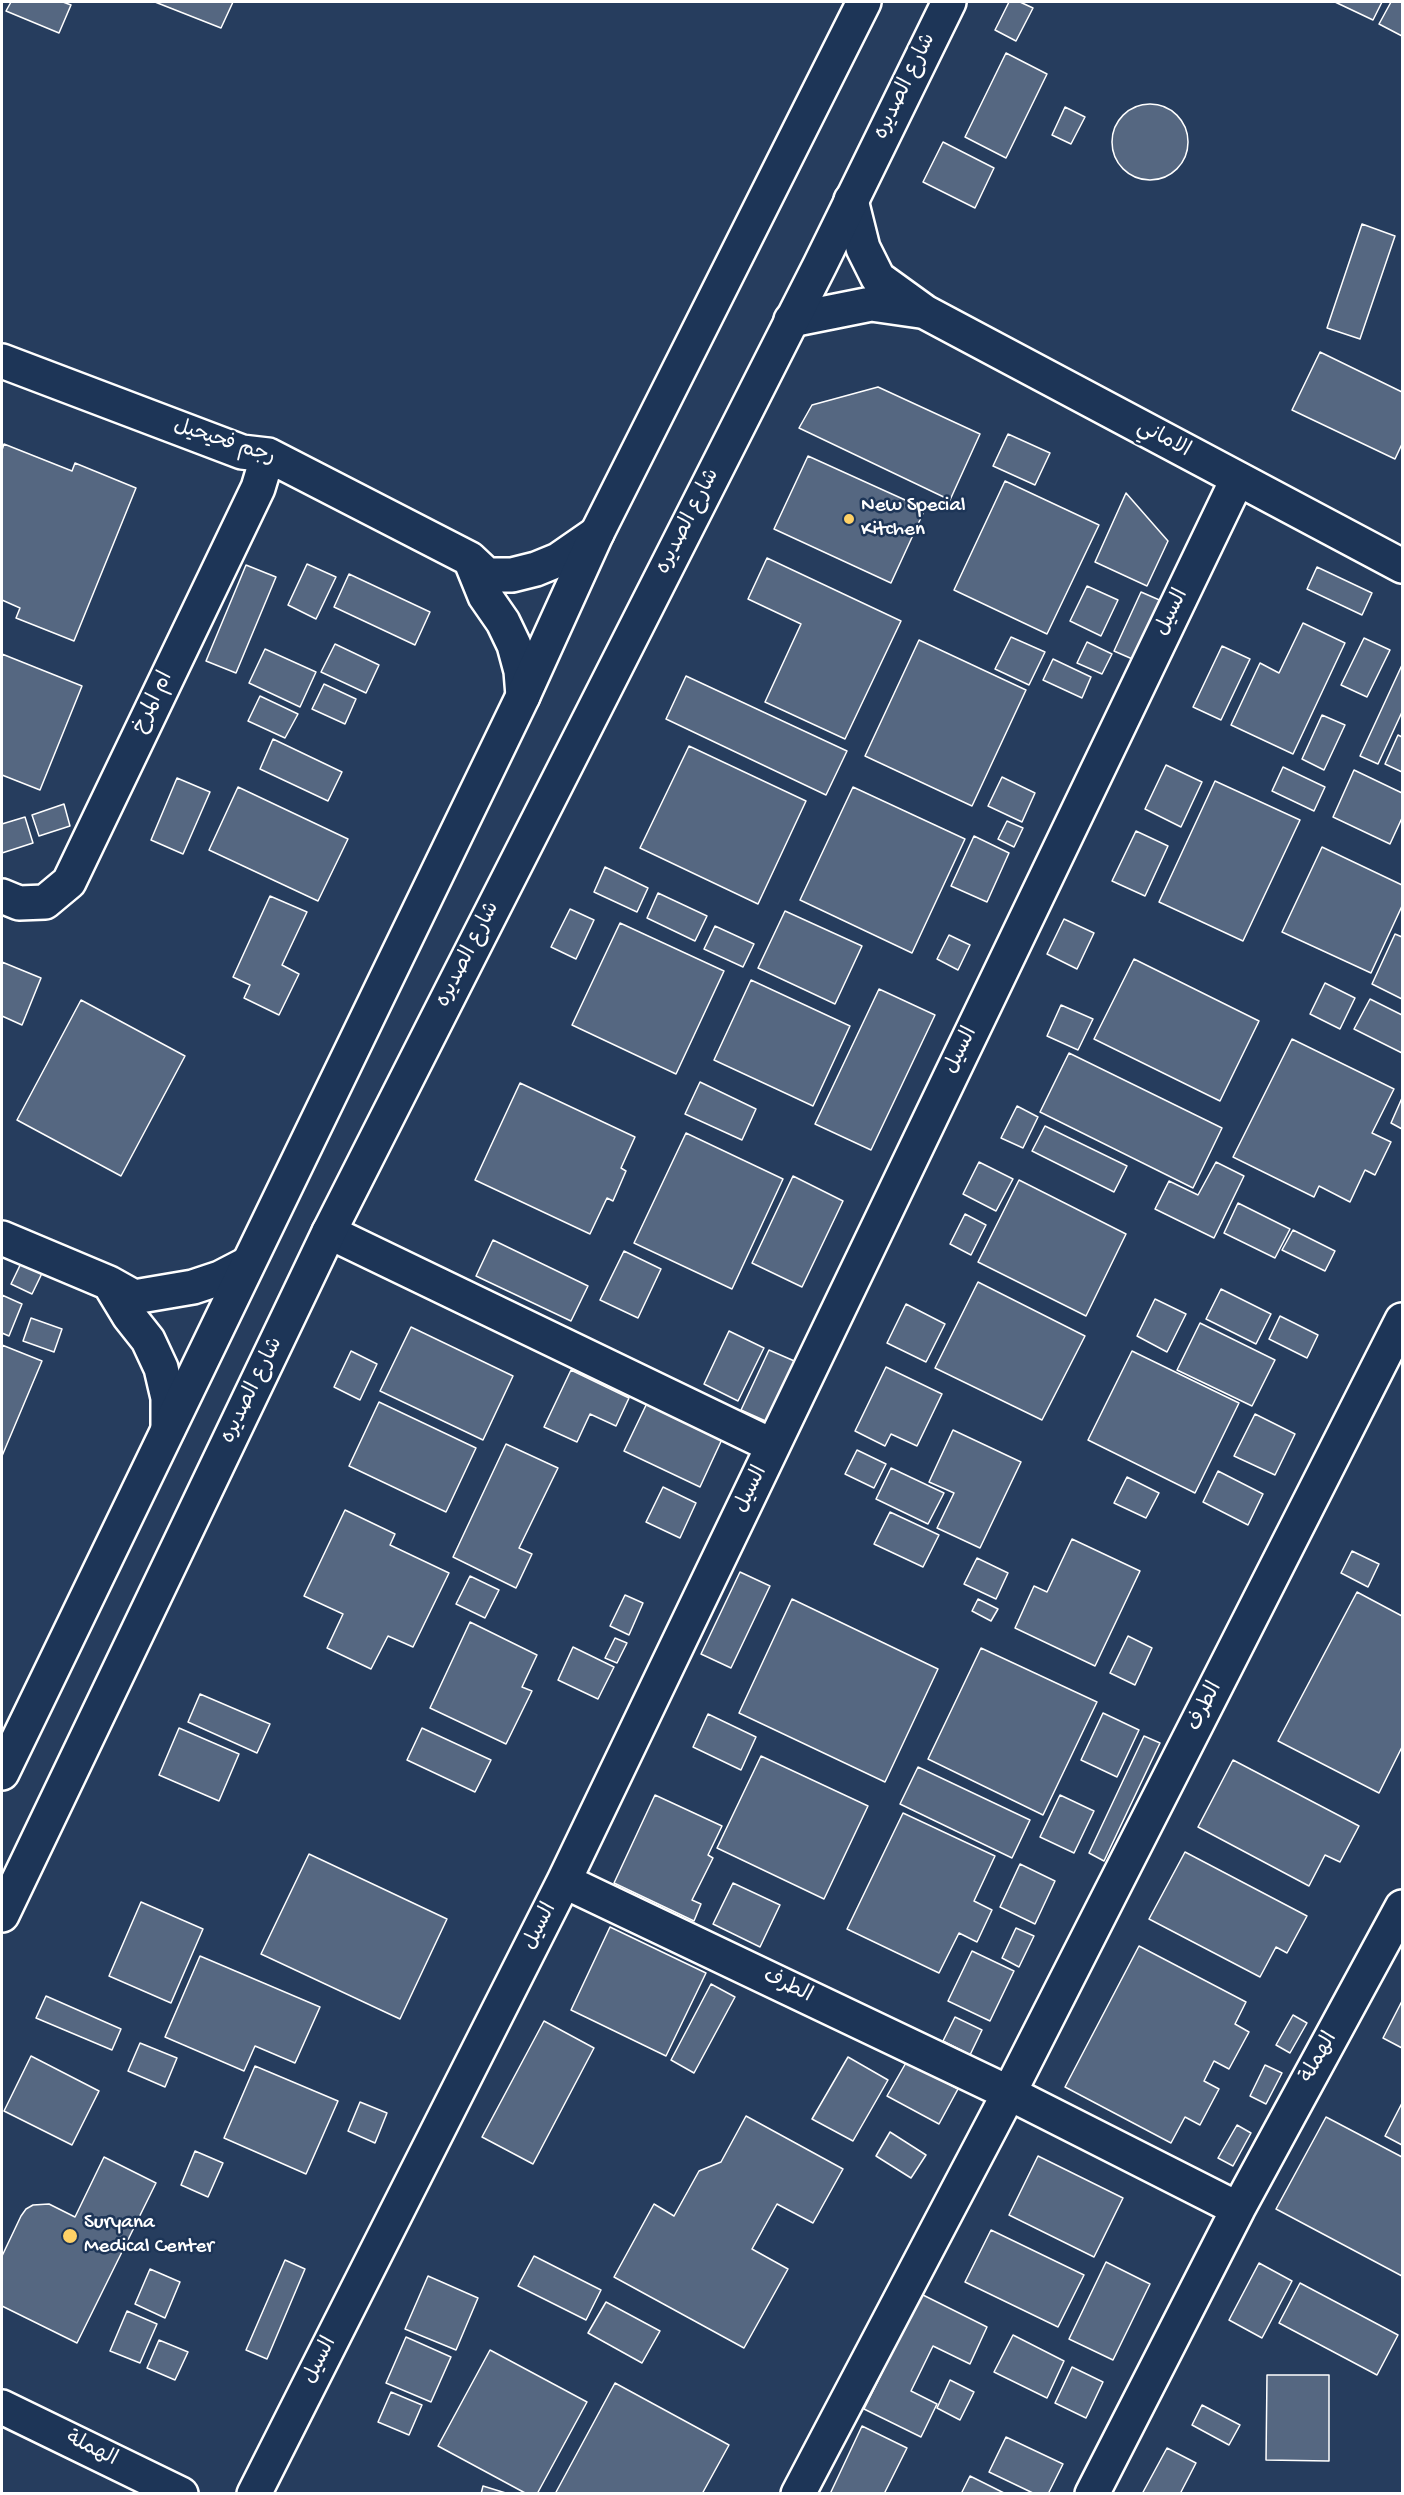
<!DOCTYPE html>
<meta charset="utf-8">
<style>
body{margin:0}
#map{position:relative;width:1404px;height:2495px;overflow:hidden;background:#263d5e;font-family:"Gochi Hand",sans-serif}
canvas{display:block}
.frame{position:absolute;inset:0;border:3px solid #fff;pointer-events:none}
</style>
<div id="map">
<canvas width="1404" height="2495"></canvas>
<div class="frame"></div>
</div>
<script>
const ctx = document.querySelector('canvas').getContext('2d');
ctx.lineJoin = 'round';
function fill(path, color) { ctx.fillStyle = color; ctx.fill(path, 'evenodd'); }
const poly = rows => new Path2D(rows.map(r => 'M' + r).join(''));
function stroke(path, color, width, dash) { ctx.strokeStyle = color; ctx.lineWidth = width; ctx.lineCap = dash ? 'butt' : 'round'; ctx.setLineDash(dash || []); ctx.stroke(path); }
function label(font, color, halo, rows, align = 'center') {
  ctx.font = font + ' "Gochi Hand","Playpen Sans Arabic",sans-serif'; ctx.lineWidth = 5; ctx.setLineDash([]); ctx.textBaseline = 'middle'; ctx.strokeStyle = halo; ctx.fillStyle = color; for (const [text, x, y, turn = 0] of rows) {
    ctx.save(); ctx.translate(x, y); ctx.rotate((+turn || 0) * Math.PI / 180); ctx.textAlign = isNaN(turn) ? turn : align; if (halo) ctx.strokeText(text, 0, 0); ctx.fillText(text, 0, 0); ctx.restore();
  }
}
const building = poly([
 [11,2,63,2,71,5,59,33,6,11,11,2],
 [155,2,233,2,221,28,155,2],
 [1009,2,1020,2,1033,8,1016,41,995,30,1009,2],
 [1335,2,1382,2,1373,20,1335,2],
 [1391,2,1402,2,1402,36,1379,24,1391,2],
 [1006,53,1047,74,1006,158,965,137,1006,53],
 '1112 142a38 38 0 1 1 76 0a38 38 0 1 1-76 0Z',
 [1065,107,1085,117,1071,144,1052,135,1065,107],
 [943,142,994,168,975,208,923,182,943,142],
 [1362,224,1395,236,1360,339,1327,328,1362,224],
 [1320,352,1402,392,1402,444,1395,459,1292,410,1320,352],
 [878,387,980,434,950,500,799,428,812,405,878,387],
 [1008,434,1050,453,1035,485,993,466,1008,434],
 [4,444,72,471,75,463,136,488,74,641,16,618,20,608,2,600,2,450,4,444],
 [808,456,925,509,891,583,774,529,808,456],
 [1005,481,1099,525,1047,634,954,590,1005,481],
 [1126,493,1168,541,1147,586,1095,562,1126,493],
 [767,558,901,621,845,739,765,702,801,624,748,599,767,558],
 [307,564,336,577,316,619,288,605,307,564],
 [246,565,276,577,236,673,206,661,246,565],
 [1317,567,1372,593,1362,615,1307,589,1317,567],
 [349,574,430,612,415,645,334,607,349,574],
 [1087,586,1118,600,1101,636,1070,621,1087,586],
 [1141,592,1164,602,1137,661,1114,651,1141,592],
 [1303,623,1345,643,1293,754,1231,725,1260,663,1279,673,1303,623],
 [1011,637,1045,652,1029,685,995,669,1011,637],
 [1364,638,1390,650,1367,697,1341,685,1364,638],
 [919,640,1026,690,972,806,865,756,919,640],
 [1087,642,1112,654,1102,674,1077,663,1087,642],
 [335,644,379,665,366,693,321,672,335,644],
 [1222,646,1250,659,1221,720,1193,707,1222,646],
 [265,649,316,672,300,707,249,683,265,649],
 [2,654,82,686,40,790,2,775,2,654],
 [1053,659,1091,677,1082,698,1043,680,1053,659],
 [1402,665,1402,712,1378,764,1360,756,1402,665],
 [686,676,847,751,826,795,666,719,686,676],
 [324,684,356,699,345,724,312,709,324,684],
 [260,696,298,714,285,738,248,721,260,696],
 [1322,715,1345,725,1324,770,1302,759,1322,715],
 [1398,735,1402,737,1402,772,1385,764,1398,735],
 [273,739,342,772,328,801,260,769,273,739],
 [689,746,806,801,758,904,640,848,689,746],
 [1166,765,1202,782,1181,827,1145,809,1166,765],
 [1283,767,1325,787,1314,811,1272,791,1283,767],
 [1354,770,1402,793,1402,818,1390,844,1333,817,1354,770],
 [1002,777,1035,793,1022,822,988,806,1002,777],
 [177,778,210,792,183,854,151,840,177,778],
 [1215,781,1300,820,1243,941,1159,902,1215,781],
 [238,787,348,839,318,901,209,850,238,787],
 [853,787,965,839,912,953,800,900,853,787],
 [64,804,70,826,39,836,32,815,64,804],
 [25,817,33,843,2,853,2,824,25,817],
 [1007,821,1023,828,1014,847,998,839,1007,821],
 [1136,831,1168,846,1145,896,1112,881,1136,831],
 [974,836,1009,853,987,902,951,886,974,836],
 [1322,847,1402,885,1402,906,1371,973,1282,932,1322,847],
 [605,867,648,888,637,912,594,892,605,867],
 [658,893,707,916,695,941,647,918,658,893],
 [270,896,307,912,282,965,299,974,279,1015,244,998,250,985,233,977,270,896],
 [570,909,594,920,576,959,551,947,570,909],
 [785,911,862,946,835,1004,758,968,785,911],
 [1064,919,1094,933,1077,969,1047,954,1064,919],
 [620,923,724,971,676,1074,572,1025,620,923],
 [715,926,754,944,743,967,704,949,715,926],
 [1395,934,1402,937,1402,999,1372,984,1395,934],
 [949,935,970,945,958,970,937,959,949,935],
 [1134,959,1259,1021,1220,1101,1094,1039,1134,959],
 [2,962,41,978,22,1025,2,1016,2,962],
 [751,980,850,1026,813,1106,714,1060,751,980],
 [1325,983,1355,998,1340,1029,1310,1014,1325,983],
 [879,989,935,1015,871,1150,815,1124,879,989],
 [1370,999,1402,1015,1402,1053,1354,1029,1370,999],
 [81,1000,185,1056,121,1176,17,1120,81,1000],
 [1061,1005,1093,1019,1078,1050,1047,1036,1061,1005],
 [1292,1039,1394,1089,1372,1133,1391,1142,1375,1175,1365,1170,1350,1202,1319,1186,1314,1197,1233,1157,1292,1039],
 [1069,1053,1222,1128,1193,1188,1040,1112,1069,1053],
 [700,1082,756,1109,742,1140,685,1114,700,1082],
 [520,1083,635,1137,621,1168,626,1171,613,1201,607,1198,590,1234,475,1180,520,1083],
 [1402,1098,1402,1129,1391,1123,1402,1098],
 [1017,1106,1038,1117,1023,1148,1001,1138,1017,1106],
 [1045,1126,1127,1166,1114,1192,1032,1151,1045,1126],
 [686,1133,783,1179,732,1289,634,1243,686,1133],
 [979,1162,1013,1179,996,1211,963,1194,979,1162],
 [1216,1162,1244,1176,1214,1238,1155,1209,1169,1181,1198,1195,1216,1162],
 [793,1176,843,1201,802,1287,752,1263,793,1176],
 [1019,1180,1126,1234,1086,1316,978,1262,1019,1180],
 [1238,1203,1290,1229,1275,1258,1224,1233,1238,1203],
 [965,1214,986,1225,971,1255,950,1244,965,1214],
 [1293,1230,1335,1251,1325,1271,1282,1250,1293,1230],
 [493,1240,588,1286,571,1321,476,1276,493,1240],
 [624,1251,661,1269,638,1318,600,1300,624,1251],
 [25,1255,46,1265,32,1294,11,1284,25,1255],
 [978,1282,1085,1336,1042,1420,935,1368,978,1282],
 [1221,1289,1271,1314,1256,1344,1206,1319,1221,1289],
 [2,1295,22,1304,9,1336,2,1333,2,1295],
 [1155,1299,1186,1314,1167,1352,1137,1336,1155,1299],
 [906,1304,945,1324,926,1362,887,1343,906,1304],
 [1280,1316,1318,1335,1307,1358,1269,1339,1280,1316],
 [31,1318,62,1329,54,1352,23,1341,31,1318],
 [1200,1323,1275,1360,1252,1406,1177,1370,1200,1323],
 [411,1327,513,1376,483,1440,380,1391,411,1327],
 [729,1331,764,1348,738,1401,704,1384,729,1331],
 [2,1345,42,1361,2,1456,2,1345],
 [769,1350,799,1363,770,1423,741,1410,769,1350],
 [351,1351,377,1364,360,1400,334,1387,351,1351],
 [1132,1351,1239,1403,1195,1493,1088,1440,1132,1351],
 [886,1367,942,1394,917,1446,891,1434,885,1446,855,1431,886,1367],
 [571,1370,629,1398,616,1426,590,1414,577,1442,544,1427,571,1370],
 [649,1399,724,1435,700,1487,624,1451,649,1399],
 [379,1402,476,1448,446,1512,349,1466,379,1402],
 [1255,1414,1295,1434,1275,1475,1234,1456,1255,1414],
 [953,1430,1021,1462,980,1548,937,1528,954,1493,929,1482,953,1430],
 [506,1444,558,1468,519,1548,532,1554,516,1588,453,1557,506,1444],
 [857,1450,886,1464,874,1488,845,1474,857,1450],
 [891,1468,944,1493,928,1524,876,1499,891,1468],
 [1218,1471,1263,1494,1248,1525,1203,1502,1218,1471],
 [1127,1477,1159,1493,1146,1518,1114,1503,1127,1477],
 [663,1487,696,1503,680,1538,646,1522,663,1487],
 [345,1510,395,1534,390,1545,449,1573,413,1647,388,1636,371,1669,327,1648,343,1614,304,1596,345,1510],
 [890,1512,939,1535,923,1567,874,1544,890,1512],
 [1072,1539,1140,1571,1095,1666,1015,1628,1034,1586,1047,1592,1072,1539],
 [1352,1551,1379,1564,1368,1587,1341,1573,1352,1551],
 [977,1558,1008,1573,996,1599,964,1584,977,1558],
 [740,1572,770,1586,731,1668,701,1654,740,1572],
 [470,1576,499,1590,485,1618,456,1604,470,1576],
 [1357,1592,1402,1616,1402,1747,1379,1793,1278,1741,1357,1592],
 [625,1595,643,1603,629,1635,610,1626,625,1595],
 [792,1599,938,1669,885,1782,739,1713,792,1599],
 [978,1599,998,1609,991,1621,972,1611,978,1599],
 [470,1622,537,1655,522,1687,532,1691,506,1744,430,1708,470,1622],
 [1128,1636,1152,1648,1135,1685,1110,1673,1128,1636],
 [615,1638,627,1643,617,1663,605,1658,615,1638],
 [573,1647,614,1667,598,1699,558,1680,573,1647],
 [981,1648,1097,1702,1043,1815,928,1759,981,1648],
 [200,1694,270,1724,257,1753,188,1722,200,1694],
 [1103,1713,1139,1730,1117,1777,1081,1760,1103,1713],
 [708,1714,756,1737,741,1770,693,1747,708,1714],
 [179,1728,239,1754,219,1801,159,1775,179,1728],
 [422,1728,491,1760,475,1792,407,1760,422,1728],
 [1144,1736,1160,1743,1104,1861,1089,1853,1144,1736],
 [761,1756,868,1806,824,1899,717,1848,761,1756],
 [1233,1760,1359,1826,1340,1862,1325,1855,1309,1886,1198,1827,1233,1760],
 [918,1767,1030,1820,1012,1858,900,1804,918,1767],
 [655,1795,722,1826,708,1855,713,1858,692,1900,701,1904,694,1921,614,1883,655,1795],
 [1060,1795,1094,1811,1074,1853,1040,1837,1060,1795],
 [903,1813,995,1856,974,1901,992,1910,977,1942,959,1933,939,1973,847,1929,903,1813],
 [1185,1852,1307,1916,1287,1953,1276,1947,1260,1977,1149,1919,1185,1852],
 [309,1854,447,1919,400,2019,261,1954,309,1854],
 [1020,1864,1055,1881,1035,1924,1000,1907,1020,1864],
 [733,1883,780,1905,760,1947,713,1924,733,1883],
 [141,1902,203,1929,171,2003,109,1976,141,1902],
 [610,1927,706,1973,666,2056,571,2010,610,1927],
 [1016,1928,1034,1936,1019,1967,1002,1958,1016,1928],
 [1139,1946,1246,2002,1235,2024,1249,2032,1229,2069,1214,2061,1204,2081,1219,2089,1200,2125,1185,2117,1171,2143,1065,2087,1139,1946],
 [972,1951,1014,1971,990,2021,948,2001,972,1951],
 [200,1956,320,2007,295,2063,255,2046,244,2071,165,2037,200,1956],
 [711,1984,735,1997,694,2073,671,2060,711,1984],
 [46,1996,121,2029,112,2050,36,2018,46,1996],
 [1402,2001,1402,2048,1383,2038,1402,2001],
 [1293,2015,1307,2023,1290,2053,1276,2045,1293,2015],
 [955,2017,982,2030,970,2055,943,2041,955,2017],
 [544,2021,594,2048,533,2164,482,2137,544,2021],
 [140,2043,177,2058,165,2087,128,2071,140,2043],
 [31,2056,99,2091,72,2145,4,2111,31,2056],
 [848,2057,888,2080,853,2141,812,2119,848,2057],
 [907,2061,958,2089,939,2124,887,2096,907,2061],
 [1265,2065,1282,2073,1266,2104,1250,2096,1265,2065],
 [255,2066,338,2101,306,2174,224,2138,255,2066],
 [360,2102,387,2113,375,2143,348,2131,360,2102],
 [1402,2103,1402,2145,1385,2136,1402,2103],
 [746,2116,843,2169,813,2223,777,2204,752,2249,788,2269,744,2348,614,2277,654,2204,674,2216,699,2171,721,2162,746,2116],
 [1326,2117,1402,2157,1402,2276,1276,2209,1326,2117],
 [1237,2125,1251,2133,1233,2166,1218,2158,1237,2125],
 [890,2132,926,2155,911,2178,876,2156,890,2132],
 [195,2151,223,2163,208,2197,181,2185,195,2151],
 [1038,2156,1123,2198,1094,2257,1009,2215,1038,2156],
 [104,2157,156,2183,77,2343,2,2306,2,2256,21,2216,26,2209,33,2205,49,2204,75,2217,104,2157],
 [991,2230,1084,2275,1058,2327,965,2282,991,2230],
 [534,2256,601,2290,586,2320,518,2286,534,2256],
 [285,2260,305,2269,267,2359,246,2350,285,2260],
 [1106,2262,1150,2284,1113,2360,1069,2339,1106,2262],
 [1259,2263,1292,2281,1262,2338,1229,2320,1259,2263],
 [150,2269,180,2282,165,2318,135,2304,150,2269],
 [428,2276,478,2298,456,2350,405,2329,428,2276],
 [1300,2283,1398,2335,1377,2375,1279,2323,1300,2283],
 [921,2294,987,2327,970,2364,933,2346,911,2391,937,2404,921,2437,864,2409,921,2294],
 [606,2302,660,2331,642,2363,588,2333,606,2302],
 [127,2311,157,2324,140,2363,110,2351,127,2311],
 [1013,2335,1064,2361,1047,2398,994,2372,1013,2335],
 [406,2337,451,2357,431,2402,386,2383,406,2337],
 [159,2340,188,2352,175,2380,147,2368,159,2340],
 [490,2350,587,2402,537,2494,527,2494,438,2446,490,2350],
 [1072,2367,1103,2382,1086,2418,1055,2403,1072,2367],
 [1267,2375,1329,2375,1329,2461,1266,2460,1267,2375],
 [950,2380,974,2392,960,2420,937,2408,950,2380],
 [615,2383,729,2445,702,2494,555,2494,615,2383],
 [391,2392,422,2405,409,2435,378,2422,391,2392],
 [1202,2405,1240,2425,1229,2445,1192,2425,1202,2405],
 [862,2426,907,2448,884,2494,830,2494,862,2426],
 [1006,2437,1063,2464,1048,2494,1035,2494,989,2472,1006,2437],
 [1167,2448,1196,2463,1180,2494,1142,2494,1167,2448],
 [970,2476,1006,2494,961,2494,970,2476],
 [483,2486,509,2494,481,2494,483,2486]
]);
const street = poly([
 [851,200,863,248,878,278,925,312,1402,566],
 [791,320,871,304,920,311],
 [2,361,242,452,268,455,470,559,487,575,512,575,536,569,558,560,597,533],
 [470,559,485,596,503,622,514,645,521,671,523,696],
 [2,896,19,903,45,902,69,882,258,488,268,455],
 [329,1232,773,1446],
 [2,1238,109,1283,134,1297,193,1287,220,1278,247,1264],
 [109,1283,129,1316,148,1340,161,1368,168,1398,168,1429],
 [564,1881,1009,2093,1238,2209],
 [2,2407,181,2494],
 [254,2494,564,1881,1237,480],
 [798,2494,1009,2093,1402,1320],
 [1092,2494,1238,2209,1402,1907]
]);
const secondary = poly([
 [2,1773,523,696,597,533,864,2],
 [2,1915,329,1232,820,265,949,2]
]);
const markers = [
 [849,519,6,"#ffd166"],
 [70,2236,8,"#ffd166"]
];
const streetNames = [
 ["شارع الصديره",906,87,-64],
 ["الاماني",1163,440,28],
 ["رجم فحيحيل",224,443,18],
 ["شارع الصديره",689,522,-63],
 ["السيل",1173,613,-64],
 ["ام المرخ",154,703,-64],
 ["شارع الصديره",469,955,-63],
 ["السيل",962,1051,-64],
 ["شارع الصديره",253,1391,-64],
 ["السيل",752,1490,-64],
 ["الطرف",1206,1707,-63],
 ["السيل",541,1927,-63],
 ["الطرف",787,1987,26],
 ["الهملة",1320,2058,-61],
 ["السيل",321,2361,-63],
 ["الهملة",91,2450,26]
];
const poiNames = [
 ["New Special",861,507],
 ["Kitchen",861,531],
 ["Suryana",84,2224],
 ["Medical Center",84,2248]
];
fill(building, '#556781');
stroke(building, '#fff', 1.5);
stroke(street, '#fff', 38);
stroke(secondary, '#fff', 38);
stroke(street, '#1d3557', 33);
stroke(secondary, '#1d3557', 33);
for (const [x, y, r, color] of markers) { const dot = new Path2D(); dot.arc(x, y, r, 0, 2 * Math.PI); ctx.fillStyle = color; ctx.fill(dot); stroke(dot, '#1d3557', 2); }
label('21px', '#fff', '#1d3557', streetNames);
label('21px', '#fff', '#1d3557', poiNames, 'left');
</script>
